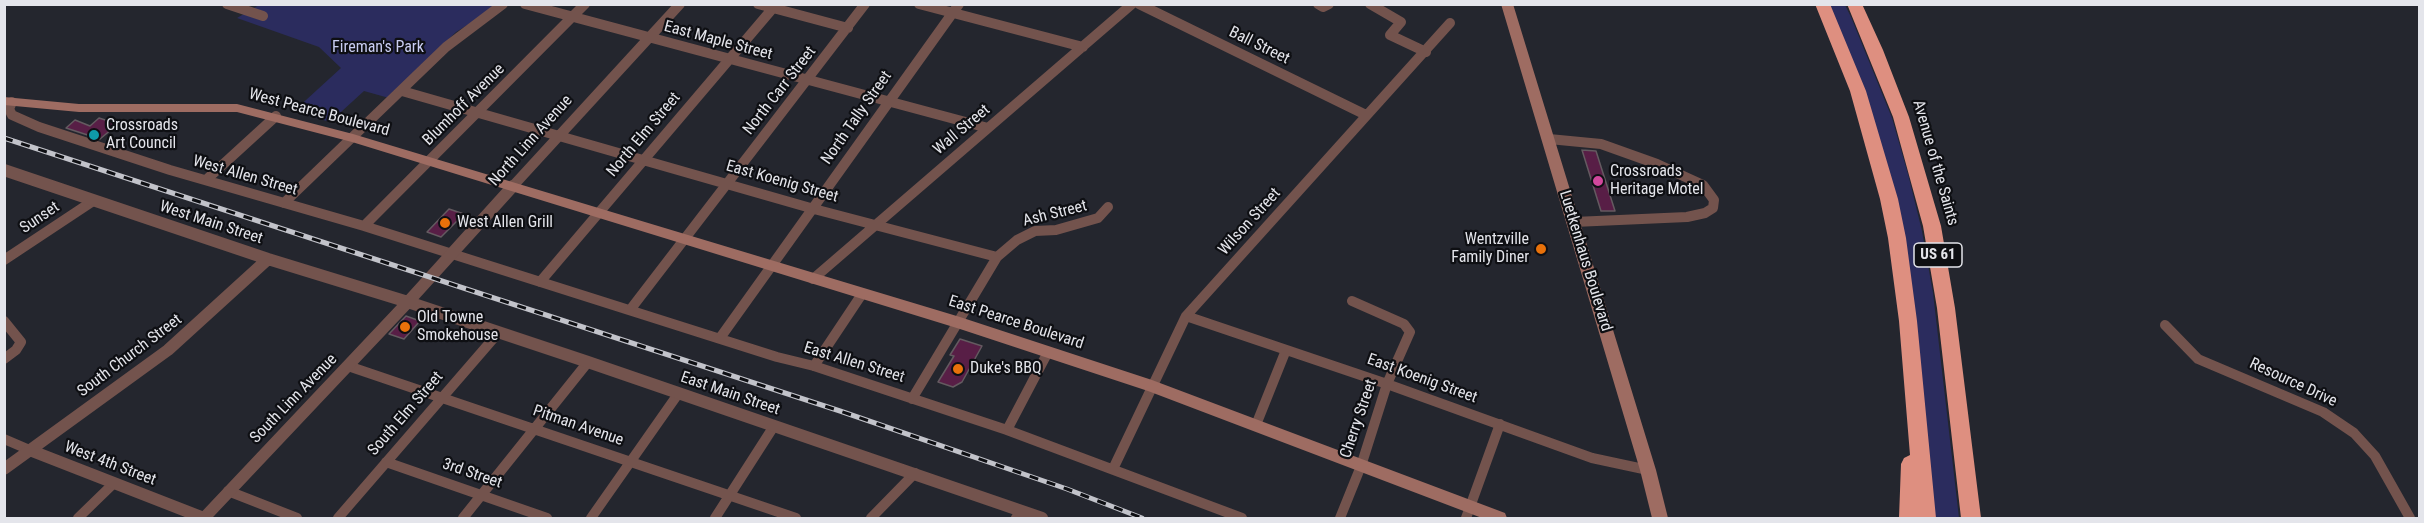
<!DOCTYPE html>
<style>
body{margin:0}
#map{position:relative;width:2424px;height:523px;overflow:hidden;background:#24262e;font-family:"Roboto Condensed",sans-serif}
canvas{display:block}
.frame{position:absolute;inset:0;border:6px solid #e4e5eb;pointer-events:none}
</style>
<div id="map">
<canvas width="2424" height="523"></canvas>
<div class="frame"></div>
</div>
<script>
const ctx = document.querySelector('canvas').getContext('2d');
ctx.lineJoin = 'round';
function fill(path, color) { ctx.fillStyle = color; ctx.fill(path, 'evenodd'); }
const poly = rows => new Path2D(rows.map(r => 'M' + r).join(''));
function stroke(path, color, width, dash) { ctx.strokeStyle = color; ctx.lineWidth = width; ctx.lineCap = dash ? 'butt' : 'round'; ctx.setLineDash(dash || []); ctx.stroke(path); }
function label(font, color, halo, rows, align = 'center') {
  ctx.font = font + ' "Roboto Condensed",sans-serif'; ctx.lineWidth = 4.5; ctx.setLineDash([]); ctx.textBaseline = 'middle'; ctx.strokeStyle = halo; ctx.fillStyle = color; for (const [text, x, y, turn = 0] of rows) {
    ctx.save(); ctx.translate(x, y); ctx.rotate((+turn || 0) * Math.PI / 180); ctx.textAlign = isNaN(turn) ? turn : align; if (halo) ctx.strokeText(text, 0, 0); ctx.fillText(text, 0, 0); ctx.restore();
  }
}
const green = poly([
 [259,5,500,5,456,32,389,98,364,91,330,122,294,111,341,68,319,47,237,18],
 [1827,5,1845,5,1851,17,1892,118,1908,174,1922,231,1933,293,1959,518,1935,518,1913,302]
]);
const building = poly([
 [99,118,118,124,100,139,66,128,75,120,90,126,99,118],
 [1582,150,1596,151,1615,211,1601,211,1582,150],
 [449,209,464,214,441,237,427,232,449,209],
 [406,316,420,321,404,339,389,334,406,316],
 [960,339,982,346,962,382,953,387,938,382,954,356,950,355,960,339]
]);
const minor = poly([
 [227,4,263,16],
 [525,4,988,128],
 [758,4,848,28],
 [919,4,1083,47],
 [1139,4,1366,115],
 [1318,4,1323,7,1329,4],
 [1370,4,1401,22,1390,35,1426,52],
 [402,91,814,209,997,257],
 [12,102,9,109,12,115,39,127,170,170,364,226,777,357,814,366,1007,430,1242,518],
 [1549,139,1601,144,1657,164,1703,185,1714,200,1713,208,1705,213,1687,217,1574,222],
 [206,180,276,116],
 [513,186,680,4],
 [284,203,446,47,503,4],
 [364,226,585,4],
 [4,260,93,201],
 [813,279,1132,4],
 [540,282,773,8],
 [630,310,865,4],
 [1186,316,1387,384,1592,458,1648,470],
 [4,321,21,342,16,350,4,359],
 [2165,325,2198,359,2323,412,2354,433,2375,456,2410,518],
 [720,338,959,4],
 [348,366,796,518],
 [814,366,862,294],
 [912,399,997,257,1017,240,1035,231,1056,230,1098,218,1108,207],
 [1256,425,1286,350],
 [1007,430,1048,352],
 [4,439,32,451],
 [386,462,547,518],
 [1113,469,1186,316,1450,23],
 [228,491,297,518],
 [78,518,113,484],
 [338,518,499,332],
 [463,518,588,362],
 [591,518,678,394],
 [715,518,774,426],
 [871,518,915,473],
 [1016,518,1021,511],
 [1340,518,1361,466,1387,384,1410,332,1404,324,1352,301],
 [1466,518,1500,424]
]);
const tertiary = poly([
 [4,170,268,259,408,302,588,362,1042,518],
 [32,451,204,518,408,302,513,186],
 [4,469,168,350,268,259]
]);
const secondary = poly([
 [1501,4,1513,4,1656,470,1668,518,1652,518,1640,470,1501,4],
 [4,97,79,104,237,104,353,134,960,317,1152,380,1505,513,1507,518,1482,518,1148,391,960,329,352,142,237,112,79,112,4,105,4,97]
]);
const motorway = poly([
 [1815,4,1830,4,1866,91,1898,199,1906,238,1917,321,1936,518,1899,518,1901,464,1904,458,1910,455,1899,321,1888,238,1880,199,1850,91,1815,4],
 [1847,4,1862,4,1883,50,1909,117,1941,226,1955,308,1981,518,1961,518,1937,308,1923,226,1893,117,1847,4]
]);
const rail = poly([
 [4,138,840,411,1067,489,1142,518]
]);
const markers = [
 [94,135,6,"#0f9aa8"],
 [1598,181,6,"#d1479c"],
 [445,223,6,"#e8710a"],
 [1541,249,6,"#e8710a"],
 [405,327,6,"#e8710a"],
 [958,369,6,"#e8710a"]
];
const shields = [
 [1938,255,48]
];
const shieldNames = [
 ["US 61",1938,255]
];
const streetNames = [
 ["East Maple Street",718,41,15],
 ["Ball Street",1259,46,26],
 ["North Carr Street",780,91,-52],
 ["Blumhoff Avenue",464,105,-45],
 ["West Pearce Boulevard",319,113,15],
 ["North Tally Street",857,118,-55],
 ["Wall Street",962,130,-40],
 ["North Elm Street",644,135,-50],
 ["North Linn Avenue",531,141,-48],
 ["Avenue of the Saints",1935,163,74],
 ["West Allen Street",245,176,16],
 ["East Koenig Street",782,182,16],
 ["Ash Street",1055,214,-14],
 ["Sunset",40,218,-34],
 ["Wilson Street",1250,222,-48],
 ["West Main Street",211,223,18],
 ["Luetkenhaus Boulevard",1585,261,73],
 ["East Pearce Boulevard",1016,323,18],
 ["South Church Street",130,356,-37],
 ["East Allen Street",854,363,17],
 ["East Koenig Street",1422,379,20],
 ["Resource Drive",2293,383,25],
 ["East Main Street",730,394,19],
 ["South Linn Avenue",294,399,-46],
 ["South Elm Street",406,414,-49],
 ["Cherry Street",1359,419,-71],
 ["Pitman Avenue",578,426,19],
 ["West 4th Street",110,464,21],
 ["3rd Street",472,474,19]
];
const parkNames = [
 ["Fireman's Park",378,48]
];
const poiNames = [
 ["Crossroads",106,126],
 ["Art Council",106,144],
 ["Crossroads",1610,172],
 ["Heritage Motel",1610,190],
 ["West Allen Grill",457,223],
 ["Wentzville",1529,240,"right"],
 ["Family Diner",1529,258,"right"],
 ["Old Towne",417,318],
 ["Smokehouse",417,336],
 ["Duke's BBQ",970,369]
];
fill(green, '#2b2c5e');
fill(building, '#581e46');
stroke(building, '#645a60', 1.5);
stroke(minor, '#73534d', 10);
stroke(tertiary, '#73534d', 12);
fill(secondary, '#9e6c62');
fill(motorway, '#de8f80');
stroke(rail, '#c2c3ca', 5);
stroke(rail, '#0e0f13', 3, [9]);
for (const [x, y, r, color] of markers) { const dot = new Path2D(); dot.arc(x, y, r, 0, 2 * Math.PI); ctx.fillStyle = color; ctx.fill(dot); stroke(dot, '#0e0f13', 2); }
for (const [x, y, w] of shields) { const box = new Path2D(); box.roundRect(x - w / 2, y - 12, w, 24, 4.5); ctx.fillStyle = '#0e0f13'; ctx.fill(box); stroke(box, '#e4e5eb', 1.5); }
label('bold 15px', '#e4e5eb', null, shieldNames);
label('16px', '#e4e5eb', '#0e0f13', streetNames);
label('16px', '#c9cdf2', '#0e0f13', parkNames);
label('16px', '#e4e5eb', '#0e0f13', poiNames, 'left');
</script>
